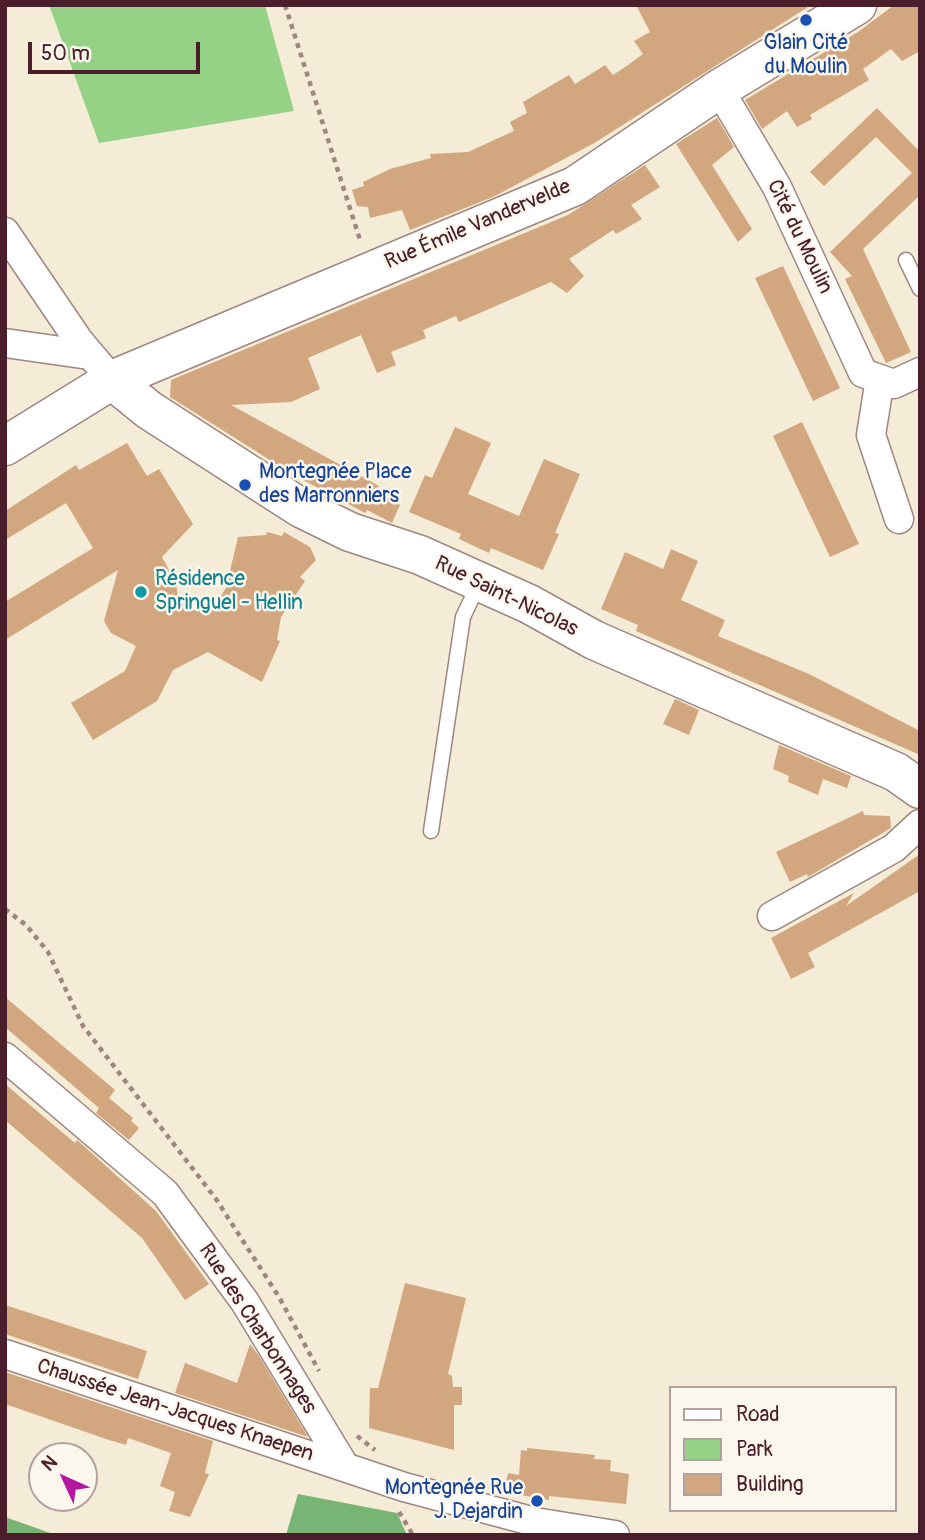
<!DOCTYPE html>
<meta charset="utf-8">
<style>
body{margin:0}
#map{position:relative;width:925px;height:1540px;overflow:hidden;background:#f4ecd7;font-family:Pangolin,sans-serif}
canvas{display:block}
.frame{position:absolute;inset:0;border:7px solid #4a1f2b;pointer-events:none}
.legend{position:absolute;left:669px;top:1386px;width:228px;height:126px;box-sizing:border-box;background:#fbf7ec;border:2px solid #b4a19f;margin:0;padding:9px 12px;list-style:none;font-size:21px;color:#4a1f2b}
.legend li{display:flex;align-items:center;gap:14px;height:35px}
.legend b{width:35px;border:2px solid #b4a19f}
.north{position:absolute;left:28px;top:1442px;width:70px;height:70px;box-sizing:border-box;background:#fbf7ec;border:2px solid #b4a19f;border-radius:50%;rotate:315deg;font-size:19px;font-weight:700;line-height:28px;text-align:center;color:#4a1f2b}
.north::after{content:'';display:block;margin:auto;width:24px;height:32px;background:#b5179e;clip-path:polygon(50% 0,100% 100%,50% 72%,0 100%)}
.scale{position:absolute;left:28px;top:42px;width:172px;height:32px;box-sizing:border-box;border:4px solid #4a1f2b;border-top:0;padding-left:9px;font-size:21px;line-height:24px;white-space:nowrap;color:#4a1f2b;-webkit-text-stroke:5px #fbf7ec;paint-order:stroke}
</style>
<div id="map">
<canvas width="925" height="1540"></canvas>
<div class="frame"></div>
<ul class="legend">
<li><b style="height:9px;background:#fff"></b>Road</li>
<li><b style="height:19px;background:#96d286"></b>Park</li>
<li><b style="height:19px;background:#d2a67e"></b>Building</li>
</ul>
<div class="north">N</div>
<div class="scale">50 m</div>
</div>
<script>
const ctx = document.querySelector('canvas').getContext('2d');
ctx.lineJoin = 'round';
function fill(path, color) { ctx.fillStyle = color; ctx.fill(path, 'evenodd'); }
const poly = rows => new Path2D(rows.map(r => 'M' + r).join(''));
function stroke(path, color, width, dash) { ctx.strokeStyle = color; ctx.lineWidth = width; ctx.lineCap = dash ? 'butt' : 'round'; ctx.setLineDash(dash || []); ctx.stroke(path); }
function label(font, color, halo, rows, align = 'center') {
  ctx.font = font + ' Pangolin,sans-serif'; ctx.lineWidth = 5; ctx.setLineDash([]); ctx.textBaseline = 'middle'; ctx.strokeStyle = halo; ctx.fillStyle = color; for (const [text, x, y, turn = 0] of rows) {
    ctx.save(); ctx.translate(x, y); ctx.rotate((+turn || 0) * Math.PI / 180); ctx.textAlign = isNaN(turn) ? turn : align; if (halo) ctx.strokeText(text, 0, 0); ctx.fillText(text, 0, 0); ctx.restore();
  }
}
const green = poly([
 [49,5,265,5,294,111,99,143]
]);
const forest = poly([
 [298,1494,397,1513,407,1535,286,1535],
 [5,1517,56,1535,5,1535]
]);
const building = poly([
 [636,5,811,5,596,142,495,196,410,230,402,210,370,218,368,207,357,206,352,190,364,186,363,182,390,169,431,158,430,154,468,152,514,131,510,122,527,113,523,102,569,75,575,84,605,65,613,75,628,65,643,54,634,41,650,32],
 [894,5,920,5,920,51,902,61,891,49,863,69,869,80,810,115,812,119,797,127,787,111,762,129,745,100,858,32],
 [877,108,920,152,920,195,863,249,911,352,886,363,845,279,852,276,830,252,912,173,876,137,824,186,810,172],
 [717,118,734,147,712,165,752,229,738,242,676,144],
 [645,165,660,187,631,205,642,219,616,234,613,230,569,259,584,276,567,293,551,282,459,322,456,316,423,330,426,338,391,352,396,365,377,373,361,335,308,358,320,389,291,402,231,405,379,486,376,492,400,505,392,523,367,510,365,513,292,474,170,397,171,380,568,215],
 [783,266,840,388,813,401,755,278],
 [802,422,859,544,830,557,773,436],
 [455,427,491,443,468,494,519,516,544,459,580,474,555,533,559,534,543,570,491,548,489,553,459,539,461,534,409,512,425,475,432,478],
 [127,443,147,476,159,469,193,524,162,557,176,583,178,599,194,610,209,608,219,599,226,588,238,537,266,535,267,532,282,536,284,532,310,547,316,560,300,577,305,581,281,617,277,640,280,641,262,682,208,652,173,670,157,701,93,740,71,703,125,671,136,646,111,633,104,621,118,570,5,640,5,602,93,548,66,503,5,540,5,511,76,465,79,470],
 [671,549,698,561,681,600,725,620,718,636,809,674,920,731,920,755,636,631,638,625,601,609,625,552,663,569],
 [675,699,699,710,689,735,663,724],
 [779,745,851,776,847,788,823,779,818,795,788,782,789,776,773,769],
 [863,811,864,815,890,816,891,828,808,877,807,874,790,882,776,852],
 [920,854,920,891,808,953,815,967,791,979,771,938,854,893,846,906],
 [5,997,115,1090,109,1098,133,1118,131,1121,139,1128,129,1140,96,1113,99,1108,5,1027],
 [5,1084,75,1143,77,1140,156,1211,209,1284,185,1300,142,1238,5,1120],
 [405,1283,466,1298,448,1374,452,1376,453,1387,462,1387,462,1405,454,1405,454,1450,369,1428,370,1388,378,1388],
 [5,1305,147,1351,138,1379,5,1334],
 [250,1344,259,1356,308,1437,175,1393,185,1363,237,1383],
 [5,1372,213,1441,205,1473,209,1474,190,1517,169,1511,175,1492,160,1486,171,1453,128,1438,126,1445,109,1440,5,1404],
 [527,1448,595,1455,594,1459,611,1460,610,1471,629,1474,626,1504,549,1496,549,1500,504,1492,508,1473,519,1475,521,1450,527,1451]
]);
const path = poly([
 [285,5,361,243],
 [5,909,26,925,48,952,83,1026,216,1199,279,1297,319,1371],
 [357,1436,375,1450],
 [399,1512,413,1535]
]);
const lane = poly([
 [906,260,920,289],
 [431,831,463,617,479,583]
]);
const street = poly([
 [719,89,777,187,863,373,894,384,920,372],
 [5,232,79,341,112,380],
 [5,343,89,355],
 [880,379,871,435,899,519],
 [772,916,894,848,920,824],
 [5,1057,165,1193,245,1302,345,1467],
 [5,1354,404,1487,535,1522,615,1535]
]);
const secondary = poly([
 [112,380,149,410,301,508,350,532,420,555,529,604,594,640,896,772,920,789],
 [5,446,112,380,575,186,719,89,857,5]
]);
const markers = [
 [806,20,7,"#1a4fb4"],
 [245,485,7,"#1a4fb4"],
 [141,592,7,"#0f9aa8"],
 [537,1501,7,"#1a4fb4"]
];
const transitNames = [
 ["Glain Cité",806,44],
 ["du Moulin",806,68],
 ["Montegnée Place",259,473,"left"],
 ["des Marronniers",259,497,"left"],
 ["Montegnée Rue",523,1489,"right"],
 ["J. Dejardin",523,1513,"right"]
];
const streetNames = [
 ["Rue Émile Vandervelde",478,225,-23],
 ["Cité du Moulin",799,237,64],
 ["Rue Saint-Nicolas",506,597,26],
 ["Rue des Charbonnages",257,1329,57],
 ["Chaussée Jean-Jacques Knaepen",175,1411,18]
];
const cultureNames = [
 ["Résidence",155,580],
 ["Springuel - Hellin",155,604]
];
fill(green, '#96d286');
fill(forest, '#78b473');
fill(building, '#d2a67e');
stroke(lane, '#9f8681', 17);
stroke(street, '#9f8681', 31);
stroke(secondary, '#9f8681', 41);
stroke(path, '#9f8681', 4.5, [5, 5]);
stroke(lane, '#fff', 14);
stroke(street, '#fff', 28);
stroke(secondary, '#fff', 38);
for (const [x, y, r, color] of markers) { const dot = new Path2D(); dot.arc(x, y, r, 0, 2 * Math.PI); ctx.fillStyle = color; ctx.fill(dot); stroke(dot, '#fbf7ec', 2.5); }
label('21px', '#164399', '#fbf7ec', transitNames);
label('21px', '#4a1f2b', '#fbf7ec', streetNames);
label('21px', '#0d838f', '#fbf7ec', cultureNames, 'left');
</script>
